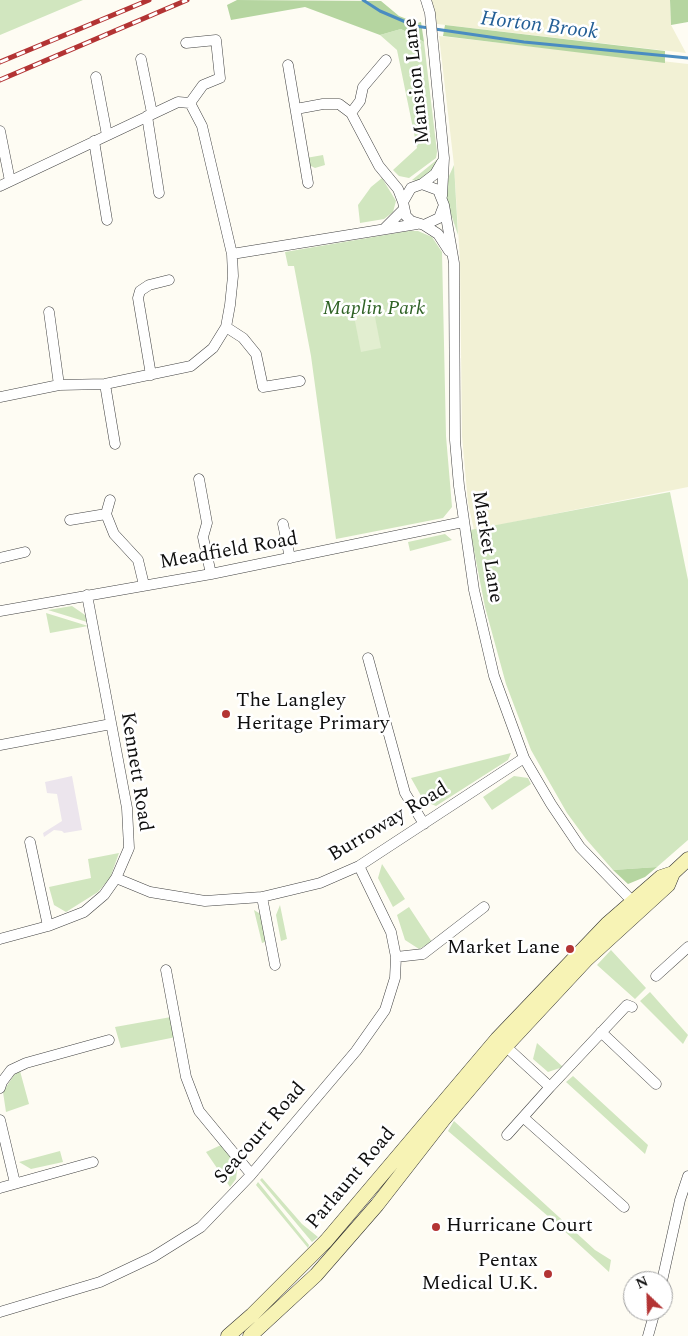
<!DOCTYPE html>
<style>
body{margin:0}
#map{position:relative;width:688px;height:1336px;overflow:hidden;background:#fefcf3;font-family:Spectral,serif}
canvas{display:block}
.north{position:absolute;left:623px;top:1271px;width:50px;height:50px;box-sizing:border-box;background:#fff;border:1px solid #9f9f9f;border-radius:50%;rotate:336deg;font-size:14px;font-weight:700;line-height:20px;text-align:center;color:#0f0f0f}
.north::after{content:'';display:block;margin:auto;width:18px;height:22px;background:#b33434;clip-path:polygon(50% 0,100% 100%,50% 72%,0 100%)}
</style>
<div id="map">
<canvas width="688" height="1336"></canvas>
<div class="north">N</div>
</div>
<script>
const ctx = document.querySelector('canvas').getContext('2d');
ctx.lineJoin = 'round';
function fill(path, color) { ctx.fillStyle = color; ctx.fill(path, 'evenodd'); }
const poly = rows => new Path2D(rows.map(r => 'M' + r).join(''));
function stroke(path, color, width, dash) { ctx.strokeStyle = color; ctx.lineWidth = width; ctx.lineCap = dash ? 'butt' : 'round'; ctx.setLineDash(dash || []); ctx.stroke(path); }
function label(font, color, halo, rows, align = 'center') {
  ctx.font = font + ' Spectral,serif'; ctx.lineWidth = 5; ctx.setLineDash([]); ctx.textBaseline = 'middle'; ctx.strokeStyle = halo; ctx.fillStyle = color; for (const [text, x, y, turn = 0] of rows) {
    ctx.save(); ctx.translate(x, y); ctx.rotate((+turn || 0) * Math.PI / 180); ctx.textAlign = isNaN(turn) ? turn : align; if (halo) ctx.strokeText(text, 0, 0); ctx.fillText(text, 0, 0); ctx.restore();
  }
}
const industrial = poly([
 [72,776,82,830,64,833,62,831,54,830,44,837,43,833,62,821,57,794,47,793,45,782]
]);
const farmland = poly([
 [431,0,670,0,671,25,686,53,437,24],
 [439,36,688,64,688,487,474,530,468,503,462,436,460,261,454,165]
]);
const green = poly([
 [0,0,83,0,0,35],
 [401,29,424,42,437,152,436,158,409,178,399,176,393,170,417,148,397,50,380,35],
 [323,155,325,165,315,168,309,165,306,158],
 [439,158,431,174,418,181,412,180],
 [454,165,458,235,445,196,449,176],
 [382,178,396,201,393,212,384,219,360,223,358,205,371,187],
 [409,231,418,231,432,237,442,252,446,436,452,507,443,518,336,539,311,356,294,266,288,266,285,252],
 [670,492,688,580,688,840,657,867,613,870,586,839,567,813,531,750,506,684,485,607,470,530],
 [445,534,452,540,410,551,408,542],
 [72,606,85,615,87,622,48,610],
 [46,613,88,626,50,633],
 [511,753,508,760,436,806,424,801,411,778],
 [514,776,528,778,531,784,492,810,483,797],
 [119,853,110,878,98,892,66,912,54,905,49,887,91,878,88,859],
 [382,864,405,899,393,907,378,878],
 [280,905,287,939,281,941,276,915],
 [409,907,432,942,419,949,405,940,397,915],
 [254,910,262,915,268,941,262,943],
 [611,950,646,988,635,999,597,965],
 [650,992,688,1035,683,1044,640,1001],
 [171,1017,176,1037,121,1048,115,1027],
 [537,1043,563,1067,548,1072,533,1059],
 [20,1071,29,1104,6,1112,3,1092,14,1075],
 [573,1076,648,1145,645,1154,566,1082],
 [454,1121,595,1250,611,1260,609,1272,549,1217,448,1131],
 [221,1145,238,1164,236,1179,230,1187,206,1152],
 [60,1151,63,1162,31,1169,19,1162],
 [262,1178,302,1224,318,1237,312,1242,260,1180],
 [258,1182,309,1245,308,1248,256,1185]
]);
const forest = poly([
 [237,0,381,1,399,16,417,23,421,22,424,42,401,29,380,35,305,7,231,20,227,5],
 [670,0,688,0,688,22,671,25],
 [445,25,665,51,665,63,443,36],
 [657,867,645,877,628,884,613,870]
]);
const pitch = poly([
 [373,307,381,348,361,352,353,311]
]);
const stream = poly([
 [363,0,380,11,415,26,429,28],
 [435,29,524,42,688,58]
]);
const street = poly([
 [426,0,430,13,444,158,442,196],
 [186,43,216,40,220,78,203,85,190,103],
 [141,59,152,113],
 [288,65,308,183],
 [96,77,107,135],
 [296,109,323,104,339,104,351,113,379,166,398,189,403,202],
 [351,113,360,101,363,87,386,60],
 [147,116,159,193],
 [0,131,10,181],
 [94,141,107,220],
 [422,184,438,190,444,205,439,218,424,225,411,221,406,216,403,202,411,188,422,184,435,174,442,162],
 [0,186,178,102,190,103,202,126,232,254,233,276,230,305,226,327,213,348,191,366,105,384,59,385,0,397],
 [444,205,454,263,455,440,459,486,474,590,494,676,524,758,551,804,580,847,636,905],
 [424,225,438,234,449,251],
 [384,229,403,210],
 [232,254,417,224],
 [49,312,59,385],
 [226,327,243,338,256,354,263,387,300,381],
 [151,375,138,298,140,291,149,285,169,280],
 [105,384,115,444],
 [199,479,207,523,203,537,211,574],
 [110,500,106,514,114,534,138,560,144,585],
 [70,520,106,514],
 [283,524,290,558],
 [0,558,25,552],
 [0,611,211,574,463,522],
 [368,658,405,793,424,824],
 [0,745,111,724],
 [30,842,48,926],
 [116,878,150,892,205,901,262,897,320,883,359,866,524,758],
 [262,897,275,965],
 [0,939,48,926,84,912,104,895,116,878,129,848,127,808,87,595],
 [396,957,423,954,484,907],
 [166,970,186,1077,199,1111,251,1174],
 [656,976,688,947],
 [601,1032,656,1084],
 [502,1043,550,1087,507,1135],
 [550,1087,627,1005,632,1007],
 [0,1088,2,1082,11,1070,26,1063,109,1040],
 [524,1118,624,1207],
 [0,1120,15,1183],
 [0,1188,93,1162],
 [662,1281,680,1200,688,1176],
 [0,1312,100,1282,153,1257,201,1227,250,1176,356,1051,385,1010,395,978,396,957,391,932,359,866],
 [648,1336,655,1311]
]);
const secondary = poly([
 [228,1336,252,1315,326,1241,497,1039,607,924,661,877,673,873],
 [250,1336,316,1275,377,1205,444,1119,506,1046,587,959,668,885,673,873,688,859]
]);
const rail = poly([
 [0,62,149,0],
 [0,80,187,0]
]);
const markers = [
 [226,714,5,"#b33434"],
 [570,949,5,"#b33434"],
 [436,1227,5,"#b33434"],
 [548,1274,5,"#b33434"]
];
const streetNames = [
 ["Mansion Lane",418,81,-96],
 ["Market Lane",486,547,81],
 ["Meadfield Road",229,552,-10],
 ["Kennett Road",135,772,81],
 ["Burroway Road",389,823,-31],
 ["Seacourt Road",261,1134,-49],
 ["Parlaunt Road",352,1179,-50]
];
const parkNames = [
 ["Maplin Park",374,310]
];
const poiNames = [
 ["The Langley",236,702],
 ["Heritage Primary",236,725],
 ["Market Lane",560,949,"right"],
 ["Hurricane Court",446,1227],
 ["Pentax",538,1262,"right"],
 ["Medical U.K.",538,1285,"right"]
];
const waterNames = [
 ["Horton Brook",539,27,7]
];
fill(industrial, '#ece5ed');
fill(farmland, '#f2f1d5');
fill(green, '#d1e6bf');
fill(forest, '#b5d5a0');
fill(pitch, '#e2eed0');
stroke(stream, '#4a8cc1', 3);
stroke(street, '#424242', 11);
stroke(secondary, '#313131', 15);
stroke(street, '#fff', 10);
stroke(secondary, '#f7f3b5', 14);
stroke(rail, '#b33434', 5);
stroke(rail, '#fff', 3, [9]);
for (const [x, y, r, color] of markers) { const dot = new Path2D(); dot.arc(x, y, r, 0, 2 * Math.PI); ctx.fillStyle = color; ctx.fill(dot); stroke(dot, '#fff', 2); }
label('20px', '#0f0f0f', '#fff', streetNames);
label('italic 20px', '#2f6225', '#fff', parkNames);
label('20px', '#0f0f0f', '#fff', poiNames, 'left');
label('italic 21px', '#245f96', '#fff', waterNames);
</script>
